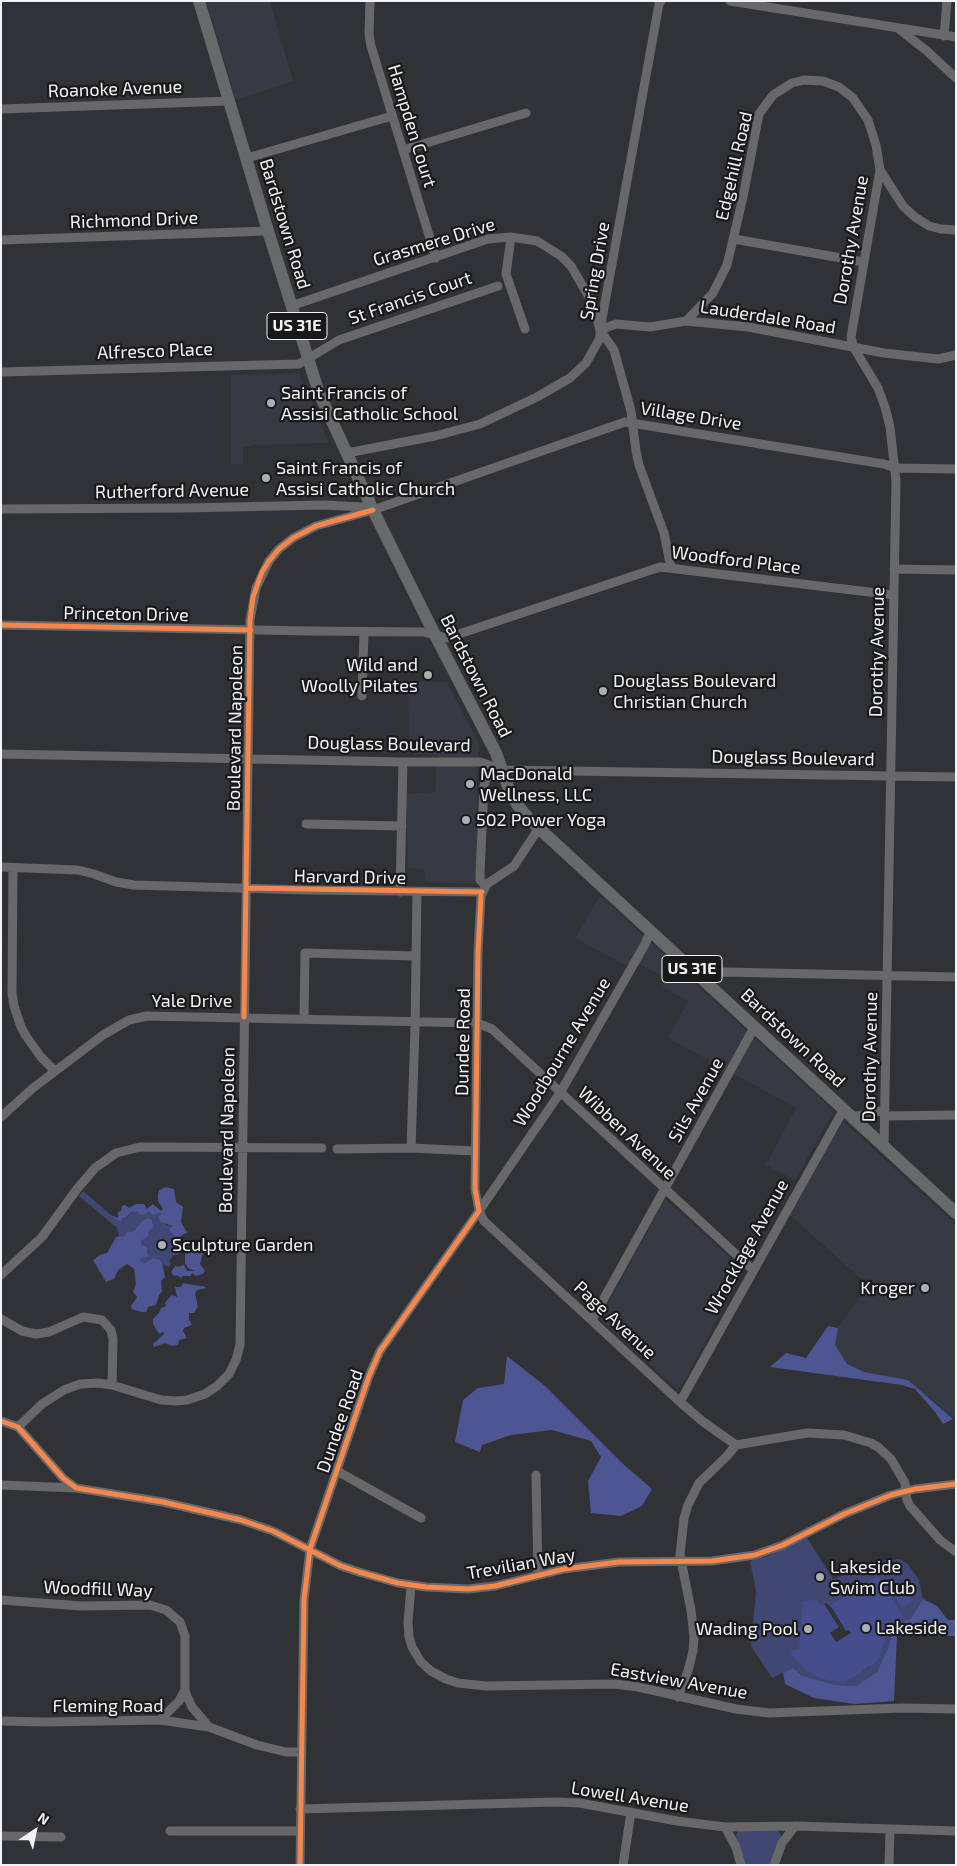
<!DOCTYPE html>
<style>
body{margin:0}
#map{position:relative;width:957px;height:1866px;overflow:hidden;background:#313235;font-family:"Exo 2",sans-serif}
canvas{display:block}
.frame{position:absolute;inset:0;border:2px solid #f2f3f7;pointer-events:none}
.north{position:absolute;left:10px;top:1806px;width:50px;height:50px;-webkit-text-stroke:4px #19191c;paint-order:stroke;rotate:34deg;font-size:14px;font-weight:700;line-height:20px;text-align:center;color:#f2f3f7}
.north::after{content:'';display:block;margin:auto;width:18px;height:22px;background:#f2f3f7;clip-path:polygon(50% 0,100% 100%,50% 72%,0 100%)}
</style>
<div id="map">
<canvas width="957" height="1866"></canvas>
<div class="frame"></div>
<div class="north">N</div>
</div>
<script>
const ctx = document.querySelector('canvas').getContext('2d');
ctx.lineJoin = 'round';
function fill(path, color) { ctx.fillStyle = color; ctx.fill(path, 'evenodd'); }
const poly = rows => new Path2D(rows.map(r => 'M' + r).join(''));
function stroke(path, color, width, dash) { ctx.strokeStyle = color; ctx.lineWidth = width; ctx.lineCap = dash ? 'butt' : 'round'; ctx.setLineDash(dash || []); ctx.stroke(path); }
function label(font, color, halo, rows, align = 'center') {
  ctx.font = font + ' "Exo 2",sans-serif'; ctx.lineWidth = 4.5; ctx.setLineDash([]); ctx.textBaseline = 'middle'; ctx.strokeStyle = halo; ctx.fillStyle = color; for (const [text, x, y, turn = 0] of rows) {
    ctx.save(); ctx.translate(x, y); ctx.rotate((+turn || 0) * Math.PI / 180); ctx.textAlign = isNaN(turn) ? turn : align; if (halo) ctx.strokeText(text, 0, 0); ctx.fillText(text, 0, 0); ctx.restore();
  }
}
const built = poly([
 [206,1,270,1,293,81,236,100],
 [299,373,329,443,252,445,251,446,243,446,243,464,231,464,231,375],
 [408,682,447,682,479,744,477,776,477,877,475,884,425,882,424,869,408,868,406,794,435,792,437,755,409,754],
 [600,896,834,1111,795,1180,766,1165,796,1108,668,1038,688,1001,662,987,667,978,638,963,634,970,575,938],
 [843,1121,956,1225,956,1420,908,1380,864,1372,847,1364,834,1345,838,1328,868,1285,790,1215],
 [665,1199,744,1270,683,1383,677,1389,600,1319]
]);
const green = poly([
 [83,1191,117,1220,126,1218,133,1211,162,1214,166,1225,175,1226,174,1233,175,1239,171,1252,173,1255,169,1261,171,1263,169,1267,164,1265,158,1259,153,1258,144,1263,140,1260,141,1258,147,1257,148,1251,142,1245,141,1241,148,1234,148,1218,143,1220,134,1231,127,1232,124,1236,119,1236,117,1228,79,1196],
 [807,1538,833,1579,882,1561,899,1559,908,1564,919,1580,923,1599,911,1618,895,1626,887,1650,877,1672,856,1686,835,1685,801,1675,793,1668,772,1678,751,1646,756,1591,750,1561,768,1556],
 [740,1830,776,1830,780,1832,781,1837,776,1848,771,1865,744,1865,736,1836,738,1831]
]);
const forest = poly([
 [166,1187,174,1189,176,1202,183,1207,181,1222,186,1231,188,1232,181,1236,179,1240,182,1250,179,1254,173,1255,171,1252,175,1236,169,1230,173,1226,161,1222,158,1217,161,1213,153,1215,149,1212,142,1215,137,1211,135,1212,133,1211,125,1218,123,1218,122,1220,120,1221,117,1220,110,1215,118,1218,118,1212,121,1211,122,1206,125,1205,129,1208,136,1204,144,1204,147,1209,153,1204,161,1211,163,1209,158,1201,158,1195,159,1190],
 [148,1218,152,1220,153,1228,148,1231,148,1236,141,1241,142,1245,147,1247,148,1257,141,1258,140,1260,144,1263,153,1258,158,1259,162,1262,165,1277,161,1281,162,1291,159,1295,156,1305,148,1307,146,1312,142,1312,132,1309,131,1306,137,1297,133,1292,136,1284,134,1269,127,1264,118,1270,114,1279,106,1282,93,1260,100,1255,107,1253,116,1237,124,1236,127,1232,134,1231,143,1220],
 [190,1247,203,1253,200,1264,205,1271,203,1274,196,1276,192,1273,191,1276,182,1276,181,1278,177,1275,174,1276,171,1272,176,1265,177,1267,184,1265,187,1271,195,1271,188,1268,185,1263,185,1252],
 [183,1283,193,1285,203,1286,206,1288,197,1290,195,1293,198,1307,194,1313,189,1313,189,1319,192,1325,184,1328,183,1331,187,1338,179,1340,178,1345,172,1346,165,1343,154,1347,153,1344,165,1333,162,1332,160,1334,157,1331,153,1324,153,1319,159,1313,161,1308,166,1306,165,1303,168,1299,172,1295,177,1297,175,1287,181,1287],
 [828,1326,838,1328,835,1345,847,1364,864,1372,908,1380,953,1419,943,1424,935,1412,915,1389,902,1385,770,1367,786,1353,806,1358],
 [507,1356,545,1386,623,1464,652,1489,642,1506,621,1516,591,1513,588,1481,601,1457,591,1441,552,1430,511,1435,482,1445,480,1452,455,1442,463,1400,478,1388,504,1384],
 [923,1599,937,1606,948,1620,956,1620,956,1636,897,1636,894,1701,854,1704,814,1698,785,1684,783,1673,793,1668,801,1675,835,1685,856,1686,877,1672,887,1650,895,1626,911,1618]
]);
const water = poly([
 [878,1576,903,1616,893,1623,887,1629,880,1657,873,1665,868,1666,859,1674,844,1682,828,1680,820,1678,810,1672,809,1673,790,1653,794,1650,799,1650,803,1601,816,1600,822,1606,824,1604,839,1627,830,1633,837,1642,851,1633,846,1631,829,1606],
 [898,1580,912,1602,902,1608,889,1586]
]);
const pier = poly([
 [826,1603,832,1608,846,1631,849,1630,851,1633,836,1642,830,1633,839,1627,824,1604]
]);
const minor = poly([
 [370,1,369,34,371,46,436,258],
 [661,1,659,4,600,330,614,350,631,411,636,451,639,465,664,533,671,568],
 [730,1,956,37],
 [900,30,927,51,956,78],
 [944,36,947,1],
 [1,109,229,101],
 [403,150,526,113],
 [247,158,392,116],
 [880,170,851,337,854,348,878,388,885,407,890,427,896,481,884,1147],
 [511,237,506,274,525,329],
 [734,239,864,262],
 [1,240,268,231],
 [291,306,488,239,511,237,537,241,561,256,571,266,592,302,600,330,600,338,586,363,570,378,537,397,480,424,435,436,347,453],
 [686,321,713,293,727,265,743,197,759,114,773,95,792,83,804,80,823,81,839,87,853,98,868,120,876,145,880,170,903,206,915,217,929,226,941,229,956,230],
 [600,330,616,324,650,327,686,321,748,327,884,353,938,359,956,355],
 [1,372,299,364,339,340,498,286],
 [1,509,186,508,324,505,362,507,373,510],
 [894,569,956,570],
 [1,625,309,631,423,632,447,638,660,567,894,595],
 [362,696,364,632],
 [1,754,403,762,480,762,503,770,956,777],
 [306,824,402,826],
 [1,867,78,870,94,874,116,882,134,885,306,890,482,892],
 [13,868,12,993,14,1006,21,1027,26,1036,41,1057,55,1071],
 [486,886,480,880,480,874,484,786,486,779,491,775,503,770],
 [400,892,403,762],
 [651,931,644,946,560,1093,479,1211,484,1221,680,1402,702,1421,736,1445],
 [698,974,725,972,956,977],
 [304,1018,305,953,416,956],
 [885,1116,956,1115],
 [1,1117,33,1088,103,1035,129,1020,147,1016,477,1023,492,1029,753,1270],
 [853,1117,885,1110],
 [411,1148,415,1028,417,892],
 [337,1149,411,1148,475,1151],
 [1,1275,42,1237,77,1189,95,1168,116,1153,140,1147,322,1148],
 [1,1319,22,1331,36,1334,49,1332,83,1317,102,1320,111,1330,113,1339,112,1385],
 [592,1320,755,1026],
 [680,1402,844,1109],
 [1,1421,18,1427,63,1478,76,1488,163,1502,241,1520,273,1531,341,1566,359,1572,398,1583,426,1587,468,1589,495,1586,564,1569,619,1562,712,1561,755,1555,783,1545,844,1514,891,1495,915,1489,956,1484],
 [18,1427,42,1404,64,1390,80,1384,98,1383,112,1385,161,1400,176,1401,187,1400,205,1394,217,1386,229,1374,236,1360,240,1345,250,620,256,588,269,561,279,549,293,538,316,526,373,510,625,422,884,464,896,468,956,469],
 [337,1471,421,1518],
 [536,1475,538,1574],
 [1,1485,76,1488],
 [411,1586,408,1622,409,1637,412,1647,421,1662,431,1671,446,1679,458,1683,486,1686,615,1684,638,1687,736,1709,769,1713,902,1708,956,1709],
 [1,1600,81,1606,150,1605,166,1610,180,1622,185,1636,185,1690,187,1696,192,1707,209,1727],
 [678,1697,688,1671,693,1651,694,1637,691,1610,680,1555,684,1518,688,1505,699,1483,726,1457,736,1445,807,1433,844,1435,871,1443,878,1447,891,1459,905,1483,907,1500,910,1506,940,1540,956,1552],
 [160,1720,179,1701,185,1690],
 [1,1721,45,1722,160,1720,209,1727,257,1745,286,1752,302,1752],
 [300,1809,555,1802,580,1803,677,1821,725,1827,795,1826,956,1831],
 [725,1827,736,1847,741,1865],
 [170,1831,299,1831],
 [1,1836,61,1837],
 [300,1865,304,1600,310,1549,369,1376,380,1351,479,1211,475,1189,478,952,481,896,487,884,514,866,539,828],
 [623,1865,631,1812],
 [774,1865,782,1843,795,1826],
 [889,1865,890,1829]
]);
const primary = poly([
 [199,1,268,231,319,393,373,510,435,635,496,753,511,795,519,807,530,820,956,1213]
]);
const cycleway = poly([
 [1,625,251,630],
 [247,888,482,892],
 [244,1017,250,620,253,597,262,572,269,561,279,549,293,538,316,526,373,510],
 [1,1421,18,1427,63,1478,76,1488,163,1502,241,1520,273,1531,341,1566,359,1572,398,1583,426,1587,468,1589,495,1586,564,1569,619,1562,712,1561,755,1555,783,1545,844,1514,891,1495,915,1489,956,1484],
 [300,1865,304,1600,310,1549,369,1376,380,1351,479,1211,475,1189,478,952,481,896]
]);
const markers = [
 [271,403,5,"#aeafb3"],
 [266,478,5,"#aeafb3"],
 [428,675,5,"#aeafb3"],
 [603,691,5,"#aeafb3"],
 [470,784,5,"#aeafb3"],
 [466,820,5,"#aeafb3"],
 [162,1245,5,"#aeafb3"],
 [925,1288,5,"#aeafb3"],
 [820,1577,5,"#aeafb3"],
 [866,1628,5,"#aeafb3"],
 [808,1629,5,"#aeafb3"]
];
const shields = [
 [297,326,60],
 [692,969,60]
];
const shieldNames = [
 ["US 31E",297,326],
 ["US 31E",692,969]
];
const streetNames = [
 ["Roanoke Avenue",115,89,-2],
 ["Hampden Court",412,126,73],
 ["Edgehill Road",734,166,-77],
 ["Richmond Drive",134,220,-2],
 ["Bardstown Road",285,224,73],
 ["Dorothy Avenue",851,240,-80],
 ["Grasmere Drive",434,242,-17],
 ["Spring Drive",595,271,-80],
 ["St Francis Court",410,298,-19],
 ["Lauderdale Road",768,317,9],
 ["Alfresco Place",155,351,-2],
 ["Village Drive",691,416,9],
 ["Rutherford Avenue",172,491,-1],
 ["Woodford Place",736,560,7],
 ["Princeton Drive",126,614,1],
 ["Dorothy Avenue",877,652,-89],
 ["Bardstown Road",476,676,63],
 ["Boulevard Napoleon",235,728,-89],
 ["Douglass Boulevard",389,744,1],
 ["Douglass Boulevard",793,758,1],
 ["Harvard Drive",350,877,1],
 ["Yale Drive",192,1001],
 ["Bardstown Road",793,1038,43],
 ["Dundee Road",463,1042,-89],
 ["Woodbourne Avenue",562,1052,-59],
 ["Dorothy Avenue",870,1057,-89],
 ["Sils Avenue",696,1100,-61],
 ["Boulevard Napoleon",227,1130,-89],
 ["Wibben Avenue",627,1133,43],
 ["Wrocklage Avenue",747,1247,-61],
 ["Page Avenue",615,1320,43],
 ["Dundee Road",340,1421,-71],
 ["Trevilian Way",521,1564,-10],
 ["Woodfill Way",98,1589,2],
 ["Eastview Avenue",679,1681,10],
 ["Fleming Road",108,1706],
 ["Lowell Avenue",630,1797,9]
];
const poiNames = [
 ["Saint Francis of",281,393],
 ["Assisi Catholic School",281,414],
 ["Saint Francis of",276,468],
 ["Assisi Catholic Church",276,489],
 ["Wild and",418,665,"right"],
 ["Woolly Pilates",418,686,"right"],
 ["Douglass Boulevard",613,681],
 ["Christian Church",613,702],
 ["MacDonald",480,774],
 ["Wellness, LLC",480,795],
 ["502 Power Yoga",476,820],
 ["Sculpture Garden",172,1245],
 ["Kroger",915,1288,"right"],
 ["Lakeside",830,1567],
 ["Swim Club",830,1588],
 ["Lakeside",876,1628],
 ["Wading Pool",798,1629,"right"]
];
fill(built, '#373943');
fill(green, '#414773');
fill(forest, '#4e5593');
fill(water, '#464d8d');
fill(pier, '#313235');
stroke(minor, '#68686a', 9);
stroke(primary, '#68696b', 12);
stroke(cycleway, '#f5874c', 5);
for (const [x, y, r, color] of markers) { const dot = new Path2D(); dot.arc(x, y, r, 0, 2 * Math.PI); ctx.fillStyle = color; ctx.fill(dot); stroke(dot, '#19191c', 2); }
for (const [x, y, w] of shields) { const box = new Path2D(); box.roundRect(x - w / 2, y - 13.5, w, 27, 4); ctx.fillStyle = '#19191c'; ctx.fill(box); stroke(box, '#f2f3f7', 1); }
label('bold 16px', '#f2f3f7', null, shieldNames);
label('18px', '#f2f3f7', '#19191c', streetNames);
label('18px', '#f2f3f7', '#19191c', poiNames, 'left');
</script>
